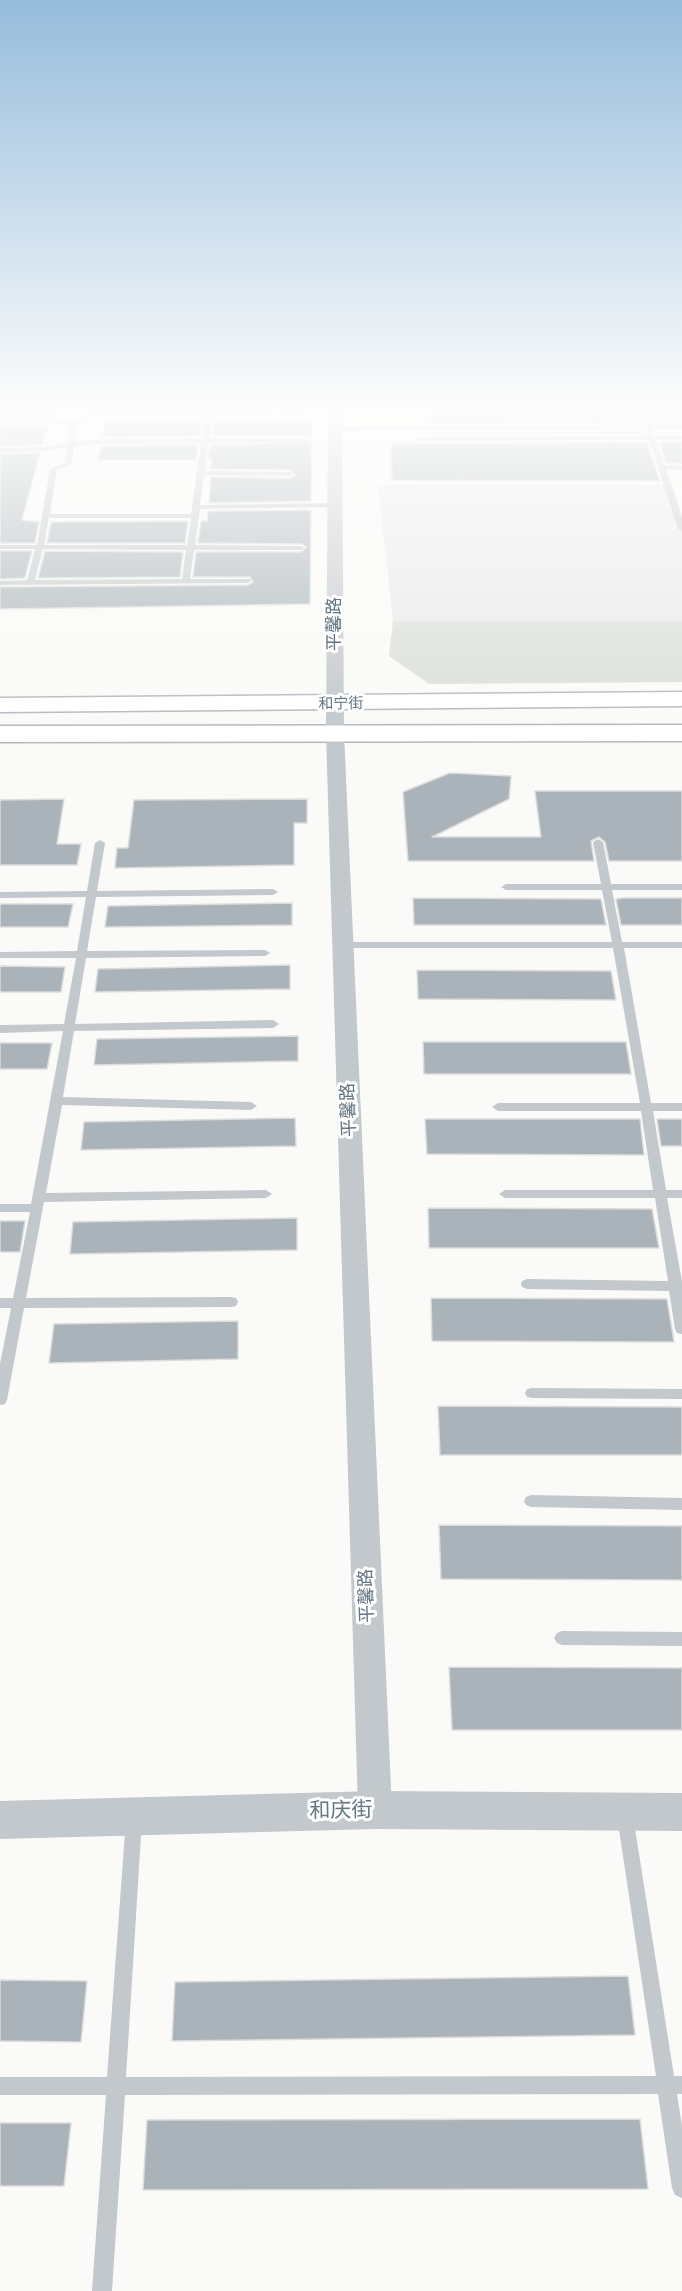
<!DOCTYPE html>
<meta charset="utf-8">
<style>
body{margin:0}
canvas{display:block;background:#fafaf8}
</style>
<canvas width="682" height="2291"></canvas>
<script>
const ctx = document.querySelector('canvas').getContext('2d');
ctx.lineJoin = 'round';
function fill(path, color) { ctx.fillStyle = color; ctx.fill(path, 'evenodd'); }
const poly = rows => new Path2D(rows.map(r => 'M' + r).join(''));
function stroke(path, color, width, dash) { ctx.strokeStyle = color; ctx.lineWidth = width; ctx.lineCap = dash ? 'butt' : 'round'; ctx.setLineDash(dash || []); ctx.stroke(path); }
function label(font, color, halo, rows, align = 'center') {
  ctx.font = font + ' "PT Sans Narrow","Noto Sans SC",sans-serif'; ctx.lineWidth = 6; ctx.setLineDash([]); ctx.textBaseline = 'middle'; ctx.strokeStyle = halo; ctx.fillStyle = color; for (const [text, x, y, turn = 0] of rows) {
    ctx.save(); ctx.translate(x, y); ctx.rotate((+turn || 0) * Math.PI / 180); ctx.textAlign = isNaN(turn) ? turn : align; if (halo) ctx.strokeText(text, 0, 0); ctx.fillText(text, 0, 0); ctx.restore();
  }
}
const built = poly([
 [378,485,673,485,682,514,682,621,393,621]
]);
const green = poly([
 [393,621,682,621,682,682,429,684,389,656]
]);
const building = poly([
 [0,410,53,410,50,419,0,419,0,410],
 [430,410,630,410,637,411,641,423,431,424,430,410],
 [648,411,682,411,682,423,653,423,648,411],
 [312,417,312,438,307,436,212,436,214,418,312,417],
 [202,418,200,436,102,437,106,419,202,418],
 [0,427,48,427,42,445,0,446,0,427],
 [643,431,644,434,432,433,643,431],
 [312,442,311,501,209,503,211,477,290,478,296,475,290,470,211,469,212,459,208,459,210,445,312,442],
 [647,442,660,481,392,480,391,444,647,442],
 [659,442,682,442,682,464,666,463,659,442],
 [198,445,196,460,98,460,101,446,198,445],
 [40,453,22,520,39,522,35,543,0,543,0,454,40,453],
 [311,510,310,604,0,609,0,587,248,585,253,582,250,577,193,577,196,552,301,552,307,547,301,544,198,543,201,521,207,521,208,511,311,510],
 [188,521,185,543,47,543,51,522,188,521],
 [0,551,32,551,25,578,0,579,0,551],
 [45,551,183,552,180,577,38,578,45,551],
 [450,773,511,776,509,799,432,837,541,837,535,791,682,791,682,861,609,861,605,842,599,837,591,841,594,861,408,861,403,792,450,773],
 [64,799,57,844,81,844,77,865,0,865,0,800,64,799],
 [307,799,307,823,294,823,294,865,115,868,117,848,128,848,134,800,307,799],
 [413,898,601,899,606,925,414,925,413,898],
 [623,898,682,898,682,925,621,925,616,899,623,898],
 [292,903,292,925,105,927,108,906,292,903],
 [0,904,73,904,68,927,0,927,0,904],
 [290,965,290,989,95,992,98,969,290,965],
 [0,966,65,967,61,992,0,992,0,966],
 [417,970,611,971,616,1000,418,999,417,970],
 [298,1036,298,1061,94,1065,97,1039,298,1036],
 [423,1042,626,1042,631,1074,424,1074,423,1042],
 [0,1043,52,1043,47,1069,0,1069,0,1043],
 [295,1118,296,1146,81,1150,84,1122,295,1118],
 [425,1119,640,1119,644,1155,427,1154,425,1119],
 [657,1119,682,1119,682,1146,661,1146,657,1119],
 [428,1208,652,1209,659,1248,429,1248,428,1208],
 [297,1218,297,1250,70,1254,73,1222,297,1218],
 [0,1221,25,1221,20,1252,0,1252,0,1221],
 [431,1298,667,1299,674,1342,432,1341,431,1298],
 [238,1321,238,1359,49,1363,54,1324,238,1321],
 [438,1406,682,1407,682,1455,440,1455,438,1406],
 [439,1525,682,1526,682,1580,441,1579,439,1525],
 [449,1667,682,1668,682,1730,452,1730,449,1667],
 [628,1976,635,2035,172,2041,175,1982,628,1976],
 [0,1980,87,1981,81,2042,0,2041,0,1980],
 [640,2119,648,2189,143,2190,147,2120,640,2119],
 [0,2123,71,2123,64,2186,0,2186,0,2123]
]);
const service = poly([
 [92,410,98,410,98,412,205,412,206,410,212,410,212,412,307,413,307,415,305,416,212,416,209,438,307,438,311,440,307,442,208,443,204,471,290,472,294,474,290,476,204,475,200,505,335,503,339,505,335,507,200,509,195,545,301,546,305,548,301,550,194,550,190,579,250,579,251,581,247,583,0,585,0,581,27,580,35,549,0,549,0,545,37,545,50,469,65,463,67,447,45,451,0,452,0,448,45,447,68,443,70,425,0,425,0,421,73,421,91,413,92,410],
 [95,416,205,416,202,438,112,439,75,441,77,424,95,416],
 [201,443,191,514,50,514,57,470,72,464,74,446,112,443,201,443],
 [49,518,191,518,187,545,44,545,49,518],
 [43,549,186,550,182,579,35,580,43,549],
 [639,410,645,410,651,425,682,425,682,429,652,429,654,436,682,436,682,440,656,440,664,465,682,466,682,470,666,469,682,518,682,531,678,529,649,440,419,441,415,439,419,437,647,436,645,429,335,431,332,429,335,427,644,425,639,410],
 [598,839,603,842,611,884,682,884,682,890,612,890,622,942,682,942,682,948,624,948,651,1103,682,1103,682,1111,653,1111,666,1190,682,1190,682,1198,667,1198,682,1281,682,1334,677,1333,675,1329,669,1291,527,1289,522,1287,521,1284,522,1281,527,1279,668,1281,655,1198,505,1198,499,1194,505,1190,653,1190,641,1111,498,1111,492,1107,498,1103,640,1103,613,948,343,948,338,945,343,942,612,942,602,890,506,890,501,887,506,884,601,884,593,842,598,839],
 [100,840,105,843,97,891,273,889,278,892,273,895,96,897,87,951,265,950,270,953,265,956,86,958,75,1024,273,1020,279,1024,273,1028,74,1031,63,1097,251,1102,257,1106,251,1110,62,1105,46,1193,266,1190,272,1194,266,1198,44,1202,26,1298,231,1297,236,1298,238,1302,236,1306,231,1307,24,1308,7,1400,5,1404,0,1405,0,1364,11,1308,0,1308,0,1298,13,1298,30,1212,0,1212,0,1204,31,1204,63,1031,0,1033,0,1025,64,1024,76,958,0,958,0,952,77,951,86,897,0,898,0,892,87,891,95,843,100,840],
 [532,1388,682,1389,682,1399,532,1398,527,1397,525,1393,527,1389,532,1388],
 [531,1495,682,1498,682,1510,531,1507,526,1505,524,1501,526,1497,531,1495],
 [562,1631,682,1632,682,1646,562,1645,557,1643,554,1638,557,1633,562,1631],
 [625,1808,631,1810,633,1816,674,2076,682,2076,682,2094,677,2094,682,2126,682,2198,675,2195,672,2188,658,2094,125,2095,112,2291,92,2291,106,2095,0,2095,0,2077,107,2077,126,1819,128,1813,134,1811,140,1813,142,1819,126,2077,656,2076,617,1816,619,1810,625,1808]
]);
const minor = poly([
 [328,410,342,410,344,733,392,1810,387,1821,375,1826,363,1821,358,1810,326,733,328,410]
]);
const tertiary = poly([
 [375,1791,682,1793,682,1831,375,1829,0,1839,0,1801,375,1791]
]);
const secondary = poly([
 [682,692,682,706,0,712,0,698,682,692],
 [682,725,682,741,0,742,0,726,682,725]
]);
const farStreetnames = [
 ["和宁街",341,704,-1]
];
const streetNames = [
 ["平馨路",335,624,-90],
 ["平馨路",349,1110,-92],
 ["平馨路",367,1596,-92]
];
const nearStreetnames = [
 ["和庆街",341,1811,-1]
];
fill(built, '#e8e9e9');
fill(green, '#dadfd7');
fill(building, '#aab3b9');
stroke(building, '#dcdcda', 1.5);
stroke(secondary, '#b3babf', 3);
fill(service, '#c3c8cc');
fill(minor, '#c3c8cc');
fill(tertiary, '#c3c8cc');
fill(secondary, '#fff');
const sky = ctx.createLinearGradient(0, 0, 0, 731);
sky.addColorStop(0, '#96bcdc');
sky.addColorStop(0.56, '#fdfdfc');
sky.addColorStop(1, '#fdfdfc00');
ctx.fillStyle = sky;
ctx.fillRect(0, 0, 682, 731);
label('15px', '#657683', '#fff', farStreetnames);
label('18px', '#657683', '#fff', streetNames);
label('21px', '#657683', '#fff', nearStreetnames);
</script>
